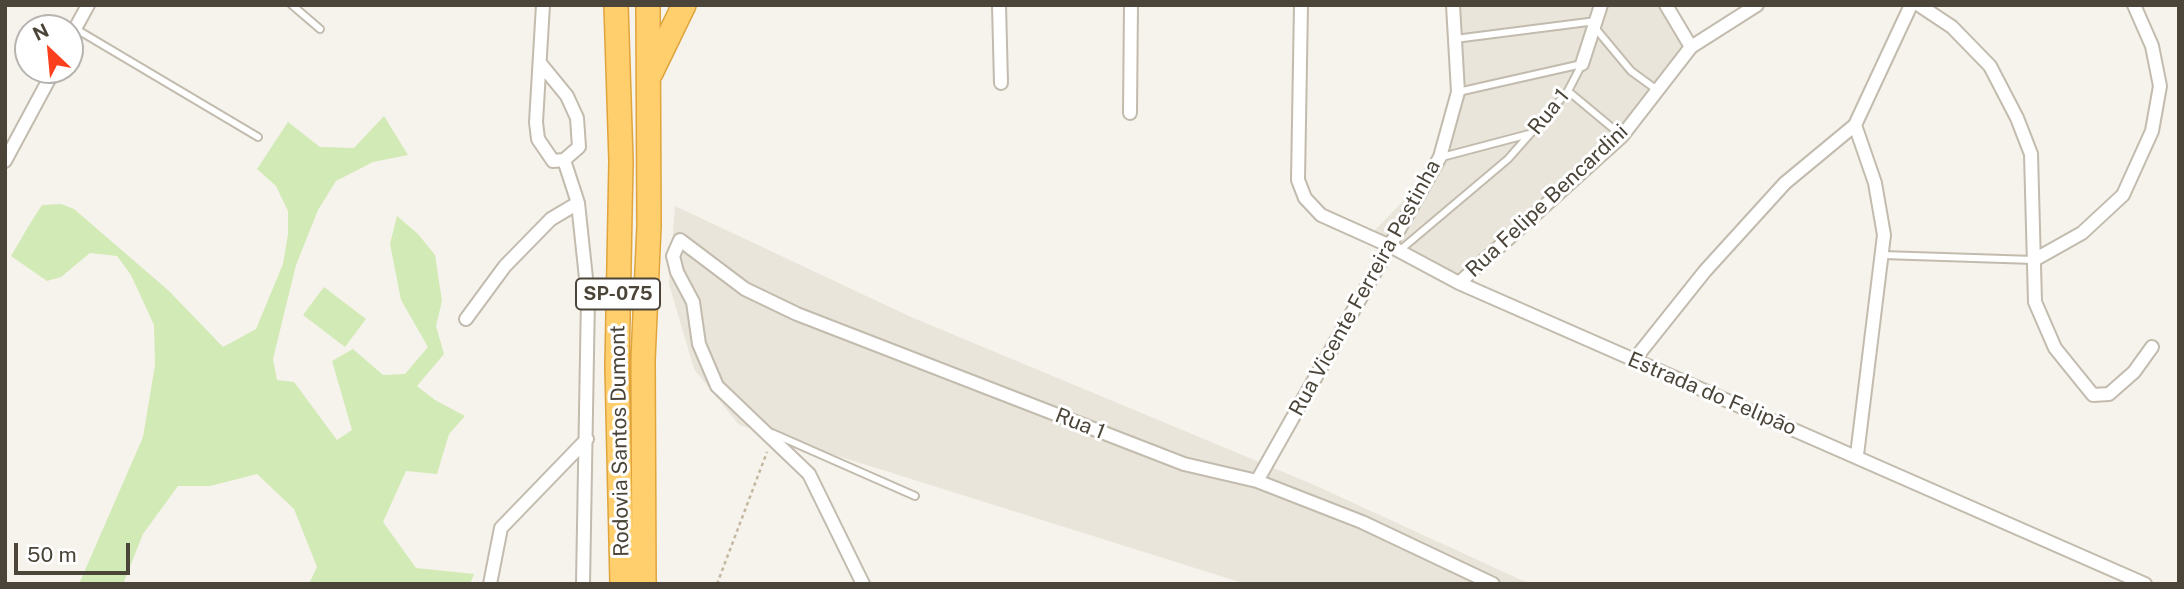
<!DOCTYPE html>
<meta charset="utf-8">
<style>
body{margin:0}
#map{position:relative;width:2184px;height:589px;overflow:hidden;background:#f6f3ec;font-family:"Public Sans",sans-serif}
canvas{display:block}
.frame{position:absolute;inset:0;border:7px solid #4b4439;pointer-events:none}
.north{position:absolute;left:14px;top:14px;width:70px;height:70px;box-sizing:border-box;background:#fff;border:2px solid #b7b4b0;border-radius:50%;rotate:334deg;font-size:19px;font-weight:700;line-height:28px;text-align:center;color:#4b4439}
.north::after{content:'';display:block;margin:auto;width:24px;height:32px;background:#fc3f1d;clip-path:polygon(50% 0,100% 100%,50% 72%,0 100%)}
.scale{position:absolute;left:14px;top:543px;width:116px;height:32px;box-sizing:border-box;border:4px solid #4b4439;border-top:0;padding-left:9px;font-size:21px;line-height:24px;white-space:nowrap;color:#4b4439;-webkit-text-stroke:5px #fff;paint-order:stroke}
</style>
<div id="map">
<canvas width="2184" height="589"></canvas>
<div class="frame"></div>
<div class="north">N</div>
<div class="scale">50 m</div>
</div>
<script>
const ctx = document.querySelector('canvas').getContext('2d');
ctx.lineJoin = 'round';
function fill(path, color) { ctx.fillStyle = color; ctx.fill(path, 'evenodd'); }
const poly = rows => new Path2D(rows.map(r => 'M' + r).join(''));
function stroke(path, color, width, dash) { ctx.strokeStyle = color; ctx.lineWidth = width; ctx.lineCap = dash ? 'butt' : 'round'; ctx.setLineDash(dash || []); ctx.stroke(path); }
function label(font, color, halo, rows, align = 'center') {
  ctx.font = font + ' "Public Sans",sans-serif'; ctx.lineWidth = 6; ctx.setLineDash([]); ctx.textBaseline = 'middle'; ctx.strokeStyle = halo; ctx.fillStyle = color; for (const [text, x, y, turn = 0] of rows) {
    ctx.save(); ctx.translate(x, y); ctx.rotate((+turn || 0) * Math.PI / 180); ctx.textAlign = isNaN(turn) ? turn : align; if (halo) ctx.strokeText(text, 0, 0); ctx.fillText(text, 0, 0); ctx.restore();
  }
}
const residential = poly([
 [1460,5,1670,5,1691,42,1630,135,1464,280,1371,234,1423,181,1461,105],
 [675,206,911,317,1312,484,1530,584,1246,584,739,425,694,369,669,284]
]);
const green = poly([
 [384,116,408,155,373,162,336,181,318,210,296,265,273,359,277,380,294,382,337,440,352,430,332,361,353,349,383,375,405,374,428,347,401,300,390,244,397,216,418,234,435,255,442,301,436,326,444,354,417,386,435,400,465,416,449,434,437,474,406,471,383,522,416,568,474,574,470,584,309,584,317,567,294,509,257,474,210,486,178,486,143,534,123,584,79,584,143,437,155,365,154,325,131,275,117,256,90,253,61,277,47,281,11,256,28,227,42,205,61,204,74,209,169,291,223,347,256,329,283,264,288,234,288,211,276,186,257,169,288,122,320,147,354,148],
 [324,287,366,319,345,347,303,315]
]);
const path = poly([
 [717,584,767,452]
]);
const service = poly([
 [292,5,320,29],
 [76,29,258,137],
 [1596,29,1631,71,1657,90],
 [1455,39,1596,21],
 [1568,91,1622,136],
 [1458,92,1582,64],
 [1442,157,1529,134],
 [1399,251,1508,159,1568,91,1582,64],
 [1883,255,2034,260],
 [772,433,915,496]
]);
const minor = poly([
 [999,5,1001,83],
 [1301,5,1298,180,1305,198,1321,215,1390,246,1459,283,2145,584],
 [1666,5,1691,47],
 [1919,5,1952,27,1990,66,2017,118,2031,154,2035,302,2055,348,2093,395,2109,394,2134,372,2152,347],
 [70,38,88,5],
 [540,63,567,96,577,118,579,147,564,160,553,161,538,139,536,122,543,5],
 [1582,64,1601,5],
 [1130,113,1131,5],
 [1855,125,1875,183,1884,235,1857,455],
 [564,160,578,203,588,297,583,584],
 [5,161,54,70],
 [2034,260,2082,233,2123,195,2152,131,2160,86,2152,46,2134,5],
 [1459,283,1622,136,1691,47,1757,5],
 [466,319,505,266,551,219,578,203],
 [1634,360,1705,271,1785,183,1855,125,1911,5],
 [1257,481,1440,157,1458,92,1453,5],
 [490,584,501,528,587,439],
 [863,584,809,474,717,386,699,344,693,302,677,272,673,256,680,240,745,289,797,314,1184,464,1257,481,1362,522,1493,584]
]);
const motorway = poly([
 [616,5,621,161,617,367,622,584],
 [651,73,684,5],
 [644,584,643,360,649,226,648,5]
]);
const shields = [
 [618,294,84]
];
const shieldNames = [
 ["SP-075",618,294]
];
const streetNames = [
 ["Rua 1",1549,112,-51],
 ["Rua Felipe Bencardini",1547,201,-43],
 ["Rua Vicente Ferreira Pestinha",1365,288,-61],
 ["Estrada do Felipão",1712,394,23],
 ["Rua 1",1080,424,21],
 ["Rodovia Santos Dumont",620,441,-91]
];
fill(residential, '#eae5da');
fill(green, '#d2eab5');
stroke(service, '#c2bbae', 10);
stroke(minor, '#c2bbae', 16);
stroke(motorway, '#e0a43c', 26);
stroke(path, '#c4b79f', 2.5, [3.5, 3.5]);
stroke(service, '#fff', 6);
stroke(minor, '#fff', 12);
stroke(motorway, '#ffcf6e', 23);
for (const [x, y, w] of shields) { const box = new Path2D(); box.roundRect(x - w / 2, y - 15.5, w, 31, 5); ctx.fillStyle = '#fff'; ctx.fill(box); stroke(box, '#4b4439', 2); }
label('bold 19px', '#4b4439', null, shieldNames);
label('21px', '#4b4439', '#fff', streetNames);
</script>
